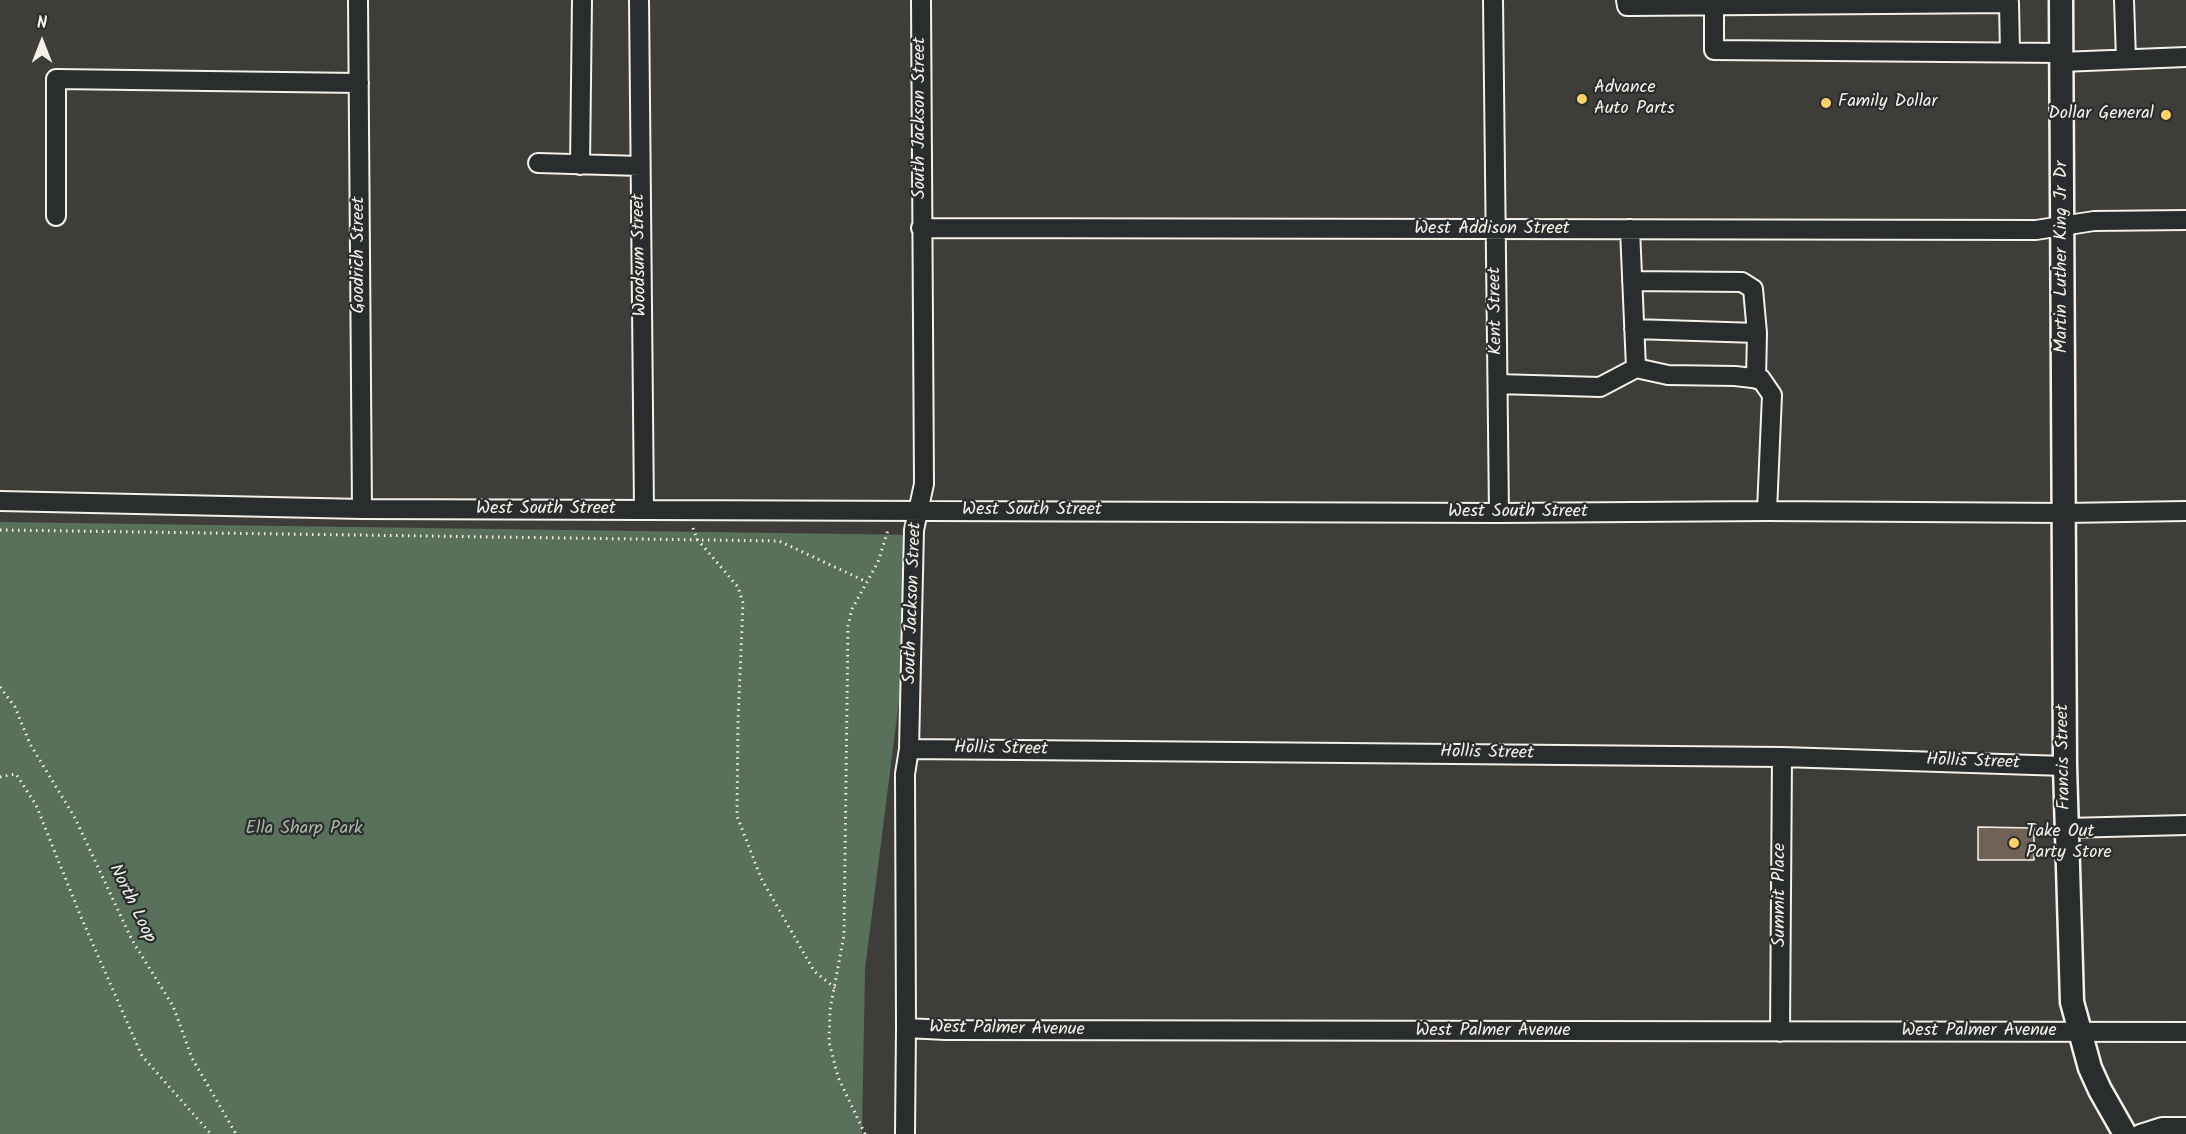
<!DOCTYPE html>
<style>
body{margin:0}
#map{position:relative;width:2186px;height:1134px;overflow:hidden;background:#3f3d3a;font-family:Kalam,sans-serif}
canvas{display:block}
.north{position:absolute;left:12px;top:12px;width:60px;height:60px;-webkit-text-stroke:4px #2a2d2e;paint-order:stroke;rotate:0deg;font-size:16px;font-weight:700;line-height:24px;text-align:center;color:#f4f1e8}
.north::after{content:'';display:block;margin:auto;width:21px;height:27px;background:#f4f1e8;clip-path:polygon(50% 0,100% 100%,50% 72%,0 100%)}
</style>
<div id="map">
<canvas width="2186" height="1134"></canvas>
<div class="north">N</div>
</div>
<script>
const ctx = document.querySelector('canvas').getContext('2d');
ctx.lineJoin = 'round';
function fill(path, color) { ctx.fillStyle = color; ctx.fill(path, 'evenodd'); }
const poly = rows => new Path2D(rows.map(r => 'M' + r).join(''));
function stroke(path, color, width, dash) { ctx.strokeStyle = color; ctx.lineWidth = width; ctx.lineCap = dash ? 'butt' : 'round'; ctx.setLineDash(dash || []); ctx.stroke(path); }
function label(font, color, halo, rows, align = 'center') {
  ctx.font = font + ' Kalam,sans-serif'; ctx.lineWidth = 4.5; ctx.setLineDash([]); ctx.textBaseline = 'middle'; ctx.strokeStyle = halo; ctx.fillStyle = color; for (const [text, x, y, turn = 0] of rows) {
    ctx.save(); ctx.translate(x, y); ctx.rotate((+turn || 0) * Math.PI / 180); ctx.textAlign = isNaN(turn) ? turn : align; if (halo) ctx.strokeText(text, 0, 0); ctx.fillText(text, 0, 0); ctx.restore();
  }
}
const green = poly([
 [0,522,920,535,865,969,862,1134,0,1134]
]);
const building = poly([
 [1978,827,2034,828,2034,860,1978,860,1978,827]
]);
const path = poly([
 [693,528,697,539,738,587,743,603,738,720,737,816,761,878,814,971,835,988],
 [0,530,779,541,867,582],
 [0,687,15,707,30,744,75,818,132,940,173,1006,192,1058,236,1134],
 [0,777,16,774,36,805,81,917,142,1056,211,1134],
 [865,1134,838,1077,829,1042,830,1010,844,935,848,626,852,609,878,562,888,530]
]);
const minor = poly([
 [358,0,362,509],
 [639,0,644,510],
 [1493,0,1499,513],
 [1626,0,1627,6,2009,3,2010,52],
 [1714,0,1714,50,2061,53],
 [2124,0,2126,59],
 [2061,62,2186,57],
 [538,163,640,166],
 [580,165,582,0],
 [56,216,56,79,359,83],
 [921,228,2036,230,2094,221,2186,220],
 [1630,229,1636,368],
 [1632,281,1742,282,1753,289,1757,333,1756,379],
 [1634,329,1757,333],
 [1498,384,1600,387,1636,368,1668,375,1735,376,1761,379,1772,395,1767,511],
 [0,501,362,509,1499,513,1767,511,2065,513,2186,511],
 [909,749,1782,757,2065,766],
 [2066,828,2186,825],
 [906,1028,946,1030,2186,1032],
 [1780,1032,1782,757],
 [905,1134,906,1028,905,774,909,749,914,530,924,484,921,0],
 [2140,1134,2162,1127,2186,1127]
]);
const major = poly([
 [2061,0,2065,766,2072,1002,2090,1068,2100,1090,2125,1134]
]);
const markers = [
 [1582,99,6,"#ffd166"],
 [1826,103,6,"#ffd166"],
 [2166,115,6,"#ffd166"],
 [2014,843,6,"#ffd166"]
];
const poiNames = [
 ["Advance",1594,89],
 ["Auto Parts",1594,110],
 ["Family Dollar",1838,103],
 ["Dollar General",2154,115,"right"],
 ["Take Out",2026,833],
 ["Party Store",2026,854]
];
const streetNames = [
 ["South Jackson Street",921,118,-90],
 ["West Addison Street",1492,230],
 ["Goodrich Street",360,255,-90],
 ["Woodsum Street",641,255,-91],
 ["Martin Luther King Jr Dr",2063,257,-90],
 ["Kent Street",1497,311,-91],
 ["West South Street",546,510],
 ["West South Street",1032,511],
 ["West South Street",1518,513],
 ["South Jackson Street",914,603,-88],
 ["Hollis Street",1001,750,1],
 ["Hollis Street",1487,754,1],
 ["Francis Street",2065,757,-91],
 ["Hollis Street",1973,763,2],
 ["Summit Place",1781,895,-90],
 ["North Loop",131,904,64],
 ["West Palmer Avenue",1007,1030,1],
 ["West Palmer Avenue",1493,1032],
 ["West Palmer Avenue",1979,1032]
];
const parkNames = [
 ["Ella Sharp Park",304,830]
];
fill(green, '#59705b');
fill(building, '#706257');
stroke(building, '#f4f1e8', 1.5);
stroke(minor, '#f4f1e8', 22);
stroke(major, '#f4f1e8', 27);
stroke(path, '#f4f1e8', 3, [1.5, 4.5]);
stroke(minor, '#2a2d2e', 18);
stroke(major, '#2a2d2e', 22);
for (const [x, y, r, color] of markers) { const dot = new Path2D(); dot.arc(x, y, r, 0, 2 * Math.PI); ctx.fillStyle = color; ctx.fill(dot); stroke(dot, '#2a2d2e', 2); }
label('18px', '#f4f1e8', '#2a2d2e', poiNames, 'left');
label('18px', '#f4f1e8', '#2a2d2e', streetNames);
label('18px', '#aeb7a9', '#2a2d2e', parkNames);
</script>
